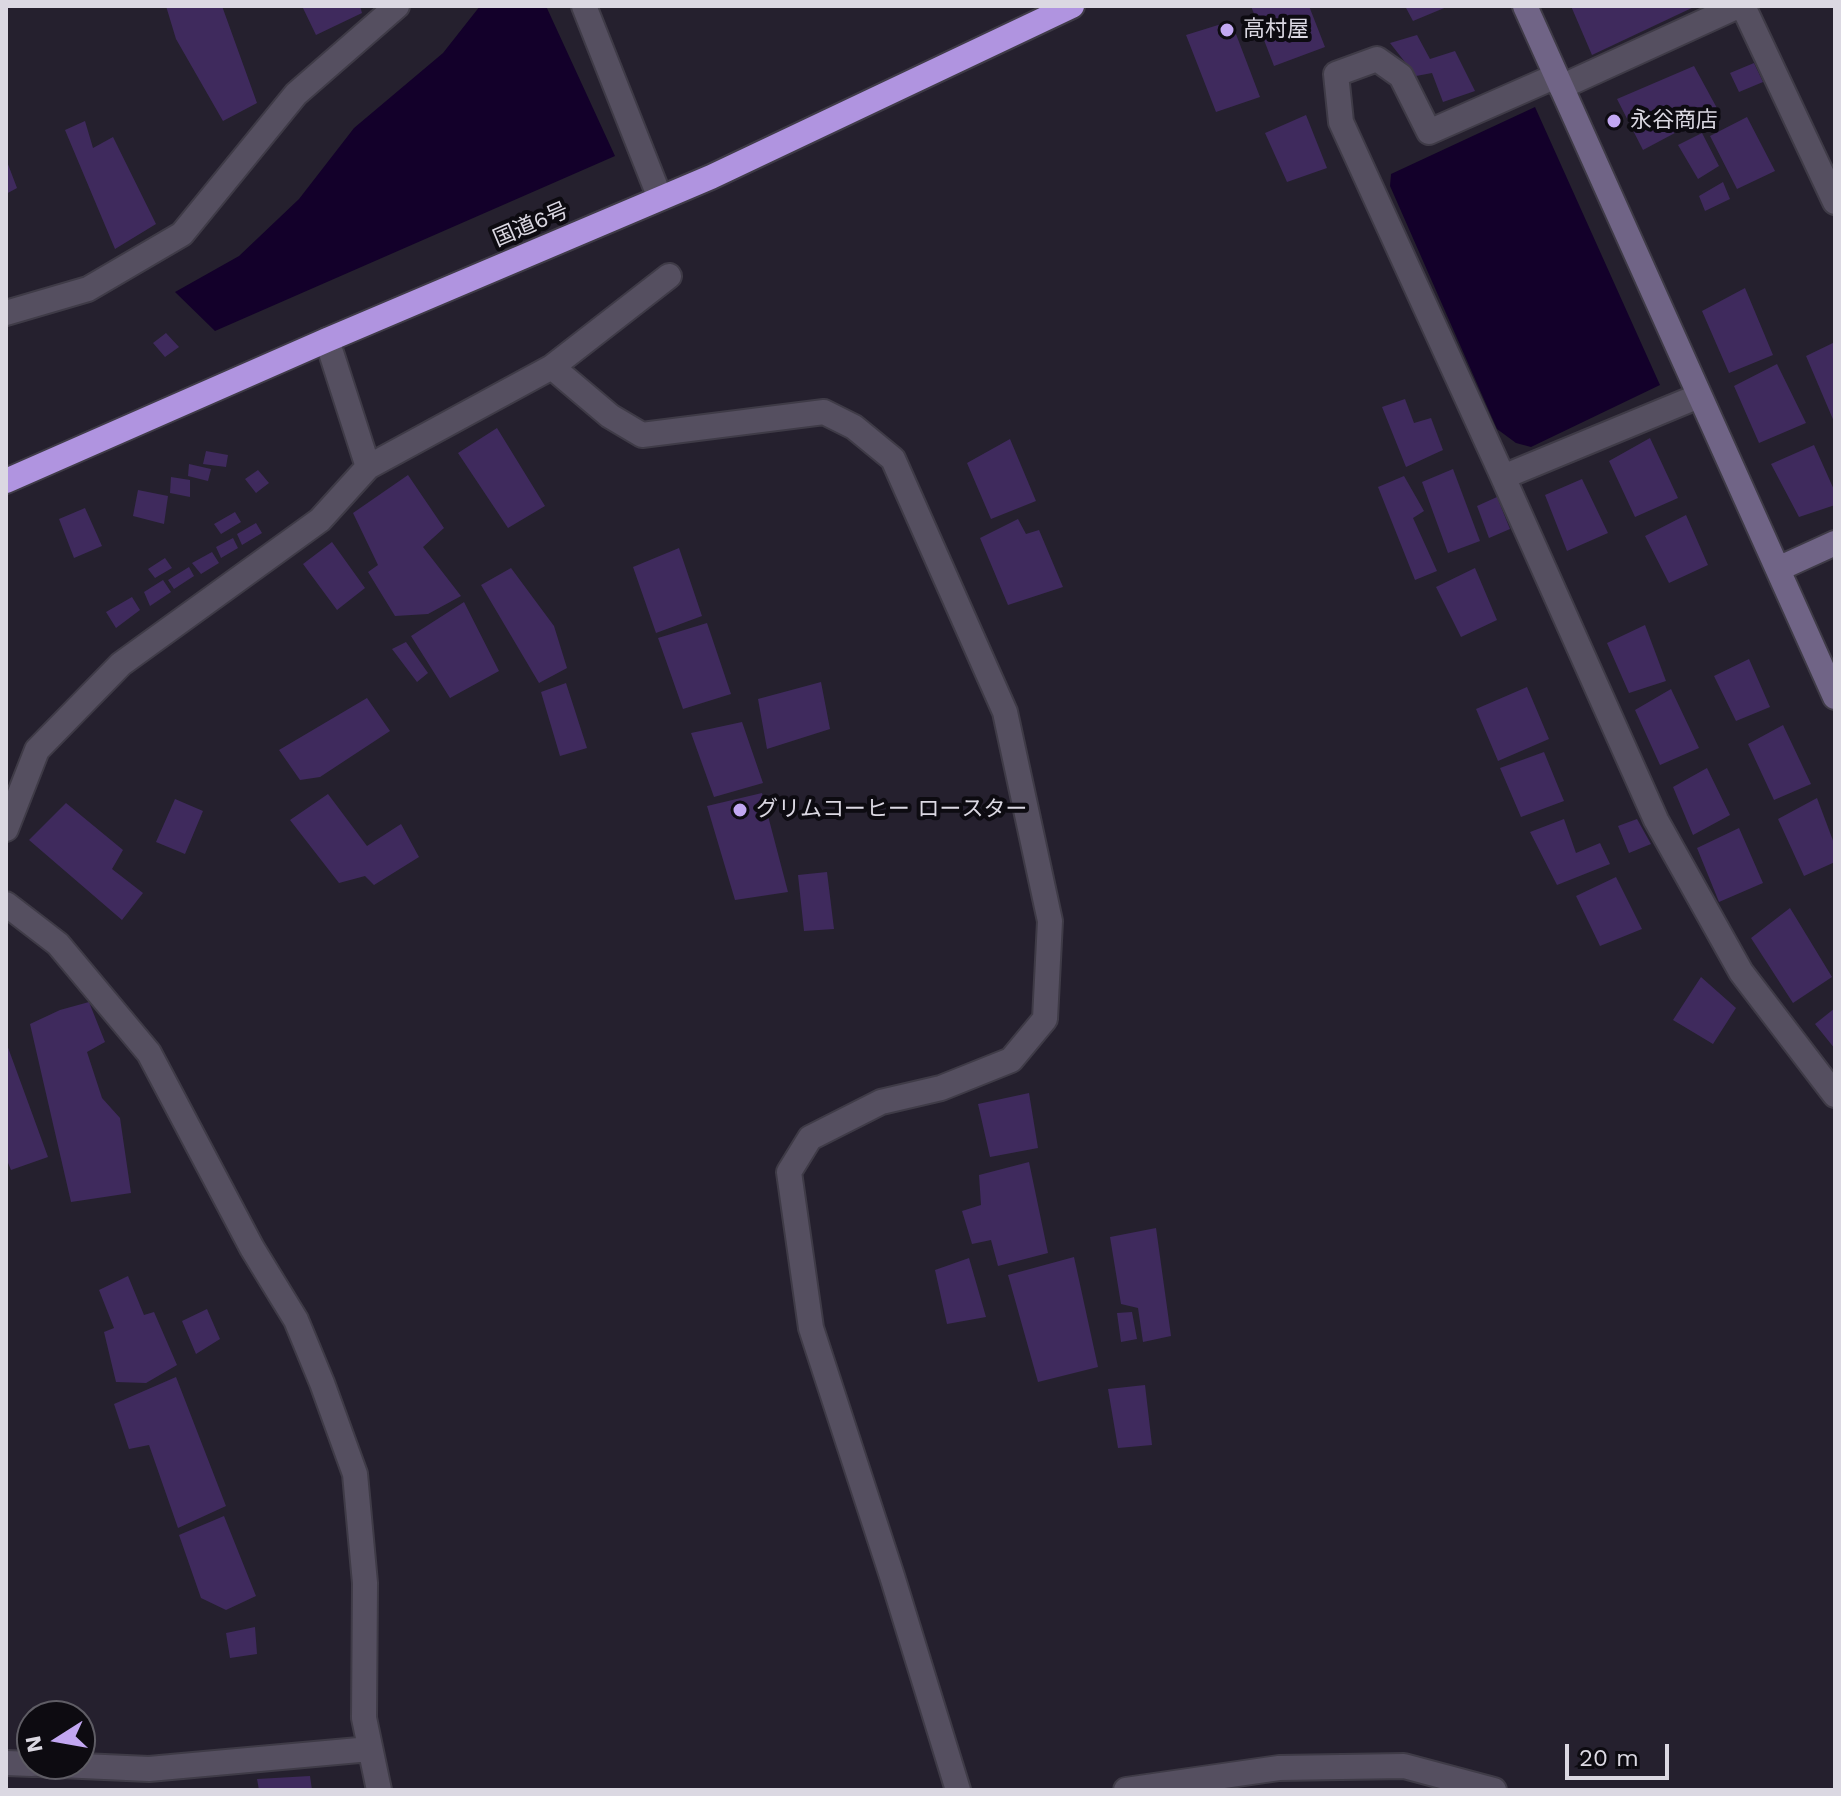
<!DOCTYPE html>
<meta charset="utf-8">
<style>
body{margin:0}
#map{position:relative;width:1841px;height:1796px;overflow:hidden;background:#25202e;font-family:"Work Sans",sans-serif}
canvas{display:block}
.frame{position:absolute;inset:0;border:8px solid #dbd8e2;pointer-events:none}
.north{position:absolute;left:16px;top:1700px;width:80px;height:80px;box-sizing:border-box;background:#0d0b11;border:2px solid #5f5d65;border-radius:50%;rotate:259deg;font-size:22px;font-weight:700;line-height:32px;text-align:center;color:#dbd8e2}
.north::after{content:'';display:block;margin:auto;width:28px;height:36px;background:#c2a7f2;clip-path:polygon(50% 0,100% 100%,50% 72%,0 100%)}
.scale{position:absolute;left:1565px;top:1744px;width:104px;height:36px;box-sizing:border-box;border:4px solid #dbd8e2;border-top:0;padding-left:10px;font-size:24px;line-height:28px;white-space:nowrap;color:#dbd8e2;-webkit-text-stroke:6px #0d0b11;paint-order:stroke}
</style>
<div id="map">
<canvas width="1841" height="1796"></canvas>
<div class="frame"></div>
<div class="north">N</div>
<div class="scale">20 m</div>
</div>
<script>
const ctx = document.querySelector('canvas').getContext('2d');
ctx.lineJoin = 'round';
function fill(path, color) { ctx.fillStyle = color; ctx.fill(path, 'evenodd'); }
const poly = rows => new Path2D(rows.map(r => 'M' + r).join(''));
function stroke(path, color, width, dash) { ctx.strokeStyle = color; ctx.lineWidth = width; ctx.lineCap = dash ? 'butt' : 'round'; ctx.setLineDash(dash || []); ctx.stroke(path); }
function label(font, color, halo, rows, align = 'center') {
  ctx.font = font + ' "Work Sans","Noto Sans JP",sans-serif'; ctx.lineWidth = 8; ctx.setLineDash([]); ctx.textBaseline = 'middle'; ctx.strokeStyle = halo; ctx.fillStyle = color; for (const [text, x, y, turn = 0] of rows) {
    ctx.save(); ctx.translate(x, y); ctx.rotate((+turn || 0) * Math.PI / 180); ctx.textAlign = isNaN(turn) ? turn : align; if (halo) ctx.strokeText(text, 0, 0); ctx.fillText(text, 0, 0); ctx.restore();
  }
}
const water = poly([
 [480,6,546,6,615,156,215,331,175,292,239,256,299,199,354,128,443,53],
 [1535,107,1660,385,1531,447,1516,443,1497,429,1390,186,1391,174]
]);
const building = poly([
 [166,6,222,6,257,103,223,121,176,39],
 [302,6,360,6,362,13,316,35],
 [1251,6,1309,6,1325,47,1274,66],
 [1405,6,1449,6,1413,21],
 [1571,6,1696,6,1592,55],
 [1231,21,1260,97,1216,112,1186,35],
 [1417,35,1430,59,1455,51,1475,91,1443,102,1432,73,1416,76,1390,43],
 [1754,63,1763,82,1739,92,1730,73],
 [1694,66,1718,110,1643,150,1617,99],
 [1306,115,1327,168,1287,182,1265,133],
 [1747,117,1775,171,1737,189,1710,136],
 [85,121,93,148,113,137,156,224,115,249,65,130],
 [1702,133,1719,166,1698,179,1678,145],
 [6,159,17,188,6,194],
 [1723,182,1730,199,1705,211,1699,196],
 [1745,288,1773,355,1729,373,1702,311],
 [166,333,179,347,165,357,153,343],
 [1835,342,1835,424,1806,356],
 [1777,364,1806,423,1759,443,1734,386],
 [1405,399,1414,423,1431,418,1443,450,1406,467,1382,407],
 [497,428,545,506,508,528,458,453],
 [1650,438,1678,498,1635,517,1609,461],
 [1010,439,1036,501,991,519,967,463],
 [1814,445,1835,492,1835,505,1799,517,1771,464],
 [206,451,228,455,226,467,203,464],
 [189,464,211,469,208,481,188,476],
 [1453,469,1480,541,1448,553,1422,482],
 [258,470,269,483,256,493,245,479],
 [408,475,444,528,423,547,461,596,428,614,395,616,368,572,378,565,353,513],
 [1404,476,1424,511,1413,518,1437,571,1415,580,1378,487],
 [171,477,190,480,190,497,170,493],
 [1582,479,1608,533,1567,551,1545,495],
 [138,490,168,496,164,524,133,516],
 [1497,497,1510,529,1489,538,1477,506],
 [85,508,102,546,74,558,59,519],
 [235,512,241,522,221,534,214,524],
 [1686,515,1708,565,1669,583,1645,536],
 [1018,519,1026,534,1039,530,1063,587,1008,605,980,538],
 [256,523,262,533,242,545,237,534],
 [233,538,238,548,221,558,216,547],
 [332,542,365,588,337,610,303,564],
 [679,548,702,616,656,633,633,567],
 [212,552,219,563,201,574,192,563],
 [165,558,172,568,155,578,148,569],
 [189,567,194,576,174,589,168,580],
 [511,568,554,626,567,668,539,683,481,585],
 [1475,568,1497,620,1461,637,1436,587],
 [163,580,171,592,150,606,144,592],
 [132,597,140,610,116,628,106,612],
 [464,602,499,671,450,698,411,636],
 [707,623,731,694,683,709,658,638],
 [1645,625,1666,681,1629,693,1607,643],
 [406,642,428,673,417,682,392,649],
 [1749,659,1770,707,1736,721,1714,676],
 [821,682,830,729,767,749,758,699],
 [566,683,587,748,560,756,541,692],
 [1527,687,1549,739,1498,761,1476,709],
 [1671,689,1699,748,1660,765,1635,710],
 [367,698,390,731,320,777,300,780,279,750],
 [742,722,763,783,714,797,691,733],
 [1783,725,1811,784,1774,800,1748,744],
 [1544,752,1564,801,1521,817,1500,768],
 [1707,768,1730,815,1693,835,1673,787],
 [762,793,788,892,735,900,707,806],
 [328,794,367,846,401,824,419,857,374,885,365,876,339,883,290,820],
 [1817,798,1835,846,1835,862,1804,876,1778,819],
 [175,799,203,811,185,854,156,842],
 [66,803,123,850,112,869,143,893,122,920,29,840],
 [1564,819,1576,853,1600,843,1610,864,1557,885,1530,832],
 [1637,819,1651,844,1629,853,1618,826],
 [1739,828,1763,883,1719,902,1697,848],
 [827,872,834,929,804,931,798,875],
 [1616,877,1642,929,1600,946,1576,896],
 [1790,908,1832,977,1793,1003,1751,938],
 [1701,977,1736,1008,1713,1044,1673,1020],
 [89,1002,105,1042,87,1052,102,1098,120,1118,131,1193,71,1202,30,1024,60,1010],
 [1835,1008,1835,1049,1815,1024],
 [6,1042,48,1157,11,1170,6,1158],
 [1029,1093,1038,1148,990,1157,978,1104],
 [1029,1162,1048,1253,998,1266,991,1240,972,1244,962,1211,981,1205,979,1175],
 [1156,1228,1171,1336,1143,1342,1138,1308,1121,1304,1110,1237],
 [1074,1257,1098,1367,1038,1382,1008,1275],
 [969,1258,986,1317,947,1324,935,1270],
 [128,1276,144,1315,154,1312,177,1365,146,1383,116,1382,104,1332,114,1328,99,1290],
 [207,1309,220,1339,196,1354,182,1321],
 [1132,1312,1137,1339,1121,1342,1117,1313],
 [176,1377,226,1506,178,1528,149,1445,129,1449,114,1404],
 [1145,1385,1152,1445,1118,1448,1108,1389],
 [224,1516,256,1596,226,1610,201,1598,179,1535],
 [255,1627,257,1654,230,1658,226,1633],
 [310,1776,312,1790,259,1790,257,1779]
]);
const street = poly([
 [584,6,660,198],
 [1743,6,1835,202],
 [1561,87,1738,6],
 [6,313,88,289,182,234,296,94,397,6],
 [552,367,669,276],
 [1699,396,1503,477,1656,820,1741,972,1835,1095],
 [368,467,552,367,610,416,642,435,824,412,854,427,893,459,1005,712,1050,921,1045,1019,1011,1060,941,1088,881,1102,810,1138,789,1172,811,1328,892,1576,958,1790],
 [1503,477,1341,122,1336,74,1377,59,1401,76,1429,132,1556,76],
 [6,829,37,750,121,664,320,520,368,467,327,340],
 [6,904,58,944,149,1053,252,1248,296,1320,322,1383,355,1474,365,1583,364,1718,379,1790],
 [6,1763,32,1764],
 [38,1764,149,1769,370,1749],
 [1126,1790,1279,1768,1404,1766,1494,1790]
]);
const secondary = poly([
 [1525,6,1835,697],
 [1778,569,1835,543]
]);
const highway = poly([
 [6,481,327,340,711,177,1072,6]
]);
const markers = [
 [1227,30,8,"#c2a7f2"],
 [1614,121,8,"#c2a7f2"],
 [740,810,8,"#c2a7f2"]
];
const poiNames = [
 ["高村屋",1243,30],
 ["永谷商店",1630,121],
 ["グリムコーヒー ロースター",756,810]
];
const streetNames = [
 ["国道6号",531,225,-23]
];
fill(water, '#13002a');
fill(building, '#3f2a5d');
stroke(street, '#3f3b47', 28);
stroke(secondary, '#3f3b47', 28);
stroke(highway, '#3f3b47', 28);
stroke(street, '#554f60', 24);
stroke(secondary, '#706486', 24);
stroke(highway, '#b094e0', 24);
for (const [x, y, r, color] of markers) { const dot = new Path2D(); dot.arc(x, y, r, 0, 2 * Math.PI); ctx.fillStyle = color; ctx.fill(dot); stroke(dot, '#0d0b11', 3); }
label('22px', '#dbd8e2', '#0d0b11', poiNames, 'left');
label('22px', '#dbd8e2', '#0d0b11', streetNames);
</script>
